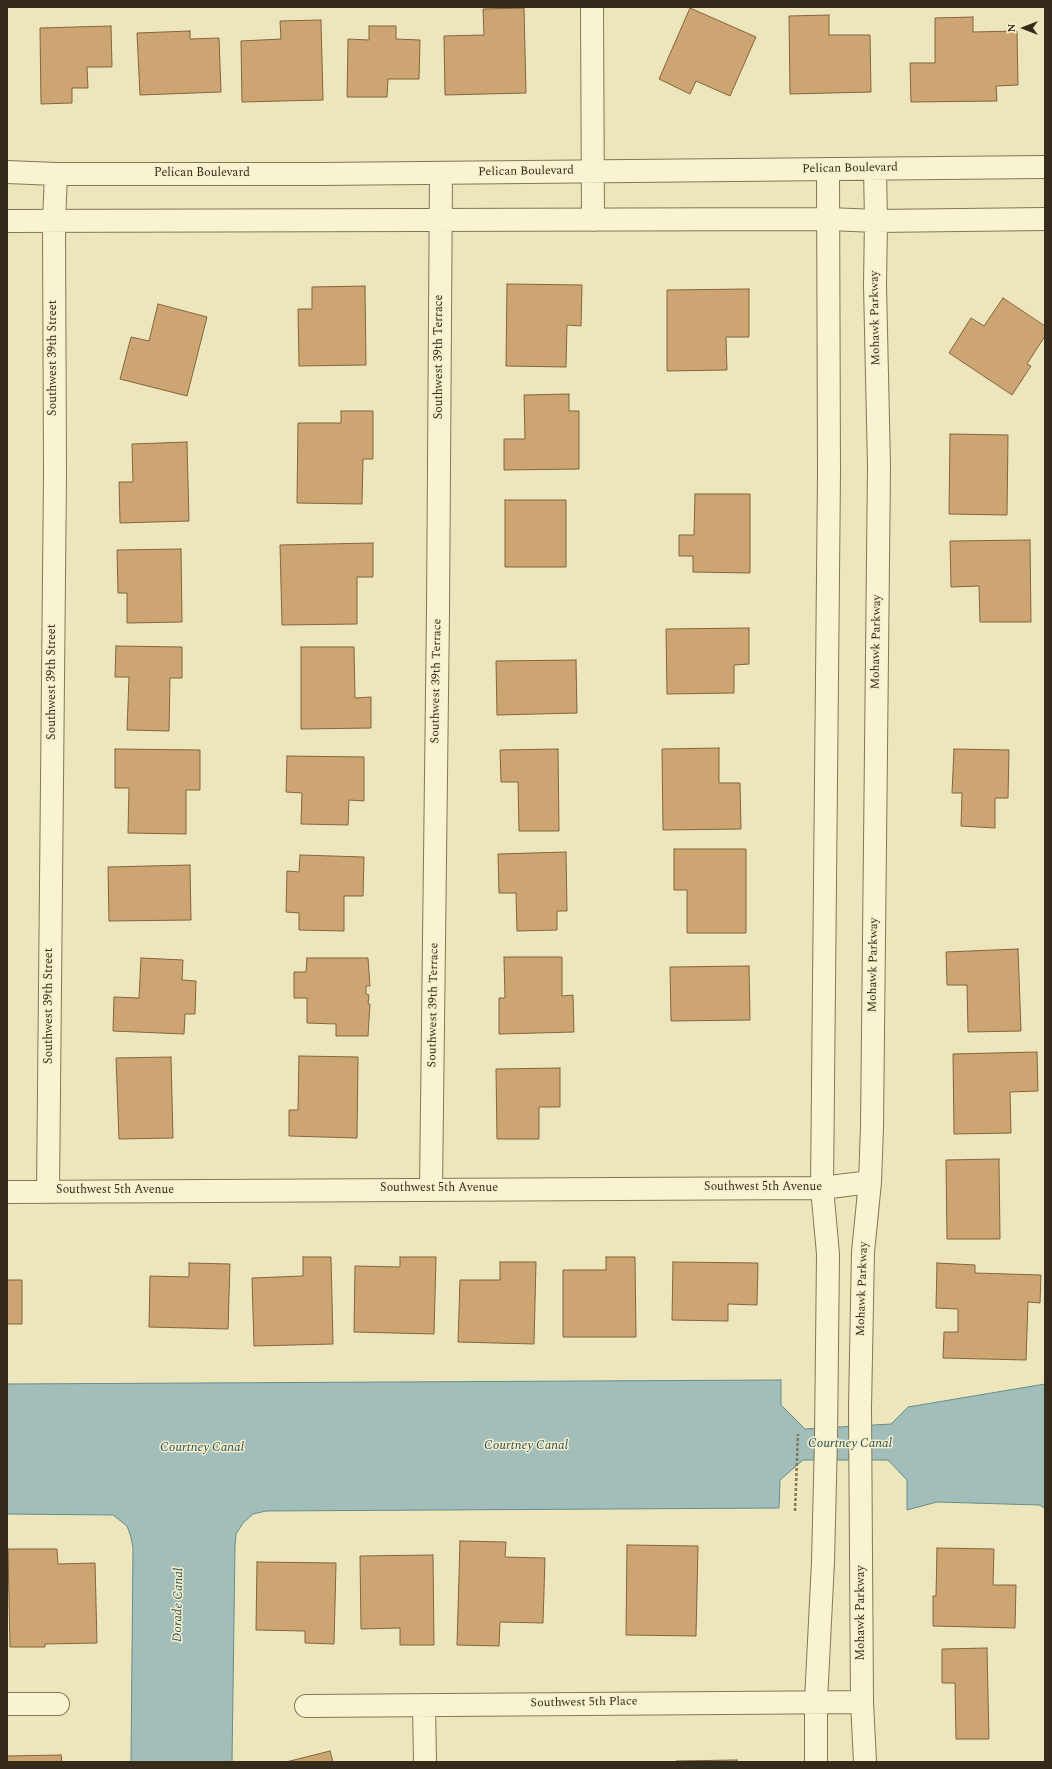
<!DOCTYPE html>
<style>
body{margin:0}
#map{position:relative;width:1052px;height:1769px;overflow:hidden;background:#ede6bd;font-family:Spectral,serif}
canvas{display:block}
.frame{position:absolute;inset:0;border:8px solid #342b1b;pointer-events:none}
.north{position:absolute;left:1004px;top:8px;width:40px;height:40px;-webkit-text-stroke:3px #f5efcc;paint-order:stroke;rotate:270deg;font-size:11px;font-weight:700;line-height:16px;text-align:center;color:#342b1b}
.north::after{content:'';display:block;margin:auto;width:14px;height:18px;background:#342b1b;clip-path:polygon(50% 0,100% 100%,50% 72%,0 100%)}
</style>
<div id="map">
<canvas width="1052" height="1769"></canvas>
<div class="frame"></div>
<div class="north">N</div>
</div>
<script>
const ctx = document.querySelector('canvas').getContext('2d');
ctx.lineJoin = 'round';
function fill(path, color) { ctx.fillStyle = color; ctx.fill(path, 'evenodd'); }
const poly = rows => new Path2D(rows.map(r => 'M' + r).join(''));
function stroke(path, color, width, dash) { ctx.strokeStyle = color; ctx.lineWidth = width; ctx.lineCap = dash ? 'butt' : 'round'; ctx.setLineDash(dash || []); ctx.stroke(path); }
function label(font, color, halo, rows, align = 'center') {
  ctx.font = font + ' Spectral,serif'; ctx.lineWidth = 3; ctx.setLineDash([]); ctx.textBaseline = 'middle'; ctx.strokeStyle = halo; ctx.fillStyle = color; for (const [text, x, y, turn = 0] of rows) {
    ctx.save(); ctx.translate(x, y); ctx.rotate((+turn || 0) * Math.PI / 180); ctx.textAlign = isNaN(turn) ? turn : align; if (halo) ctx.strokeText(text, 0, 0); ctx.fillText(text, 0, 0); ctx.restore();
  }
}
const water = poly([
 [781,1380,781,1405,805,1429,891,1424,908,1407,1045,1384,1045,1508,1039,1505,937,1502,907,1510,907,1480,888,1460,803,1460,780,1480,779,1508,266,1511,253,1514,243,1523,236,1534,235,1546,232,1762,131,1762,133,1548,131,1537,127,1526,113,1515,7,1514,7,1384,781,1380]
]);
const building = poly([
 [524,8,526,93,445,95,444,36,484,35,483,9,524,8],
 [690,8,756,37,730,96,696,81,690,94,659,79,690,8],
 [829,15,829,35,870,35,871,92,790,94,789,16,829,15],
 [973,17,973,32,1017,31,1018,85,996,86,997,101,911,102,910,63,935,63,935,18,973,17],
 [321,20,323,100,242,102,241,41,281,39,280,21,321,20],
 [111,26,112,67,87,67,88,88,72,88,72,103,41,104,40,28,111,26],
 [369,26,396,26,396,39,420,40,419,79,388,79,387,97,347,97,348,39,369,40,369,26],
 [190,31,190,39,219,38,221,92,140,95,137,33,190,31],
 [507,284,582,285,581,326,567,325,566,367,506,366,507,284],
 [365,286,366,365,299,366,298,309,312,309,312,287,365,286],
 [749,289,749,337,726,337,727,370,667,371,667,290,749,289],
 [1003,298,1045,326,1045,336,1027,364,1031,366,1012,395,949,353,971,318,984,326,1003,298],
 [158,304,207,317,187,396,120,379,131,337,149,341,158,304],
 [569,394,569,411,579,411,579,469,504,470,504,439,525,439,524,395,569,394],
 [341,411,373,411,373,459,363,459,362,504,297,503,298,423,341,423,341,411],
 [950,434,1008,435,1007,515,949,514,950,434],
 [187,442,189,521,120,523,119,482,133,482,132,444,187,442],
 [695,494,750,494,750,573,693,572,693,556,679,556,679,535,694,535,695,494],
 [505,500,566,500,566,567,505,567,505,500],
 [1030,540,1031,622,980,622,979,586,951,587,950,541,1030,540],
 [373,543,373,577,357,577,357,624,282,625,280,545,373,543],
 [181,549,182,622,127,623,127,593,118,593,117,550,181,549],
 [749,628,749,664,734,665,734,693,667,694,666,629,749,628],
 [116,646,182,647,182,678,170,678,169,731,127,730,129,677,115,677,116,646],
 [301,647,354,647,355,698,371,697,371,728,301,729,301,647],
 [576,660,577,713,497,715,496,661,576,660],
 [719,748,719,783,740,783,741,829,663,830,662,749,719,748],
 [115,749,200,750,200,790,186,790,186,834,128,833,129,788,115,788,115,749],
 [558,749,559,831,519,831,518,782,501,782,500,750,558,749],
 [954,749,1009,750,1008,798,995,798,995,828,961,826,962,793,952,793,954,749],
 [287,756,364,757,364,801,349,800,348,825,301,824,302,793,286,792,287,756],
 [674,849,746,849,746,933,687,933,687,890,674,890,674,849],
 [566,852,567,911,557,911,557,930,517,931,516,893,499,893,498,854,566,852],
 [300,855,364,857,363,896,344,896,344,931,299,930,299,913,286,912,287,871,299,872,300,855],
 [190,865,191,920,109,921,108,867,190,865],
 [1018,949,1021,1031,968,1032,967,985,947,985,946,952,1018,949],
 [504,957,562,957,562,996,573,995,574,1032,499,1034,499,998,505,998,504,957],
 [141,958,183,960,182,980,196,981,195,1014,185,1014,184,1034,113,1031,114,997,139,998,141,958],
 [307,958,368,958,370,986,366,986,366,994,369,995,368,1004,370,1004,368,1036,336,1036,336,1024,307,1023,307,998,294,998,294,972,306,972,307,958],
 [749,966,750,1020,671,1021,670,967,749,966],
 [1037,1052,1038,1091,1010,1092,1011,1133,954,1134,953,1054,1037,1052],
 [299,1056,358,1057,357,1138,289,1136,289,1110,298,1110,299,1056],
 [171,1057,173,1138,119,1139,116,1058,171,1057],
 [560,1068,560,1107,539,1107,539,1139,497,1139,496,1069,560,1068],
 [999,1159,1000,1239,947,1239,946,1160,999,1159],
 [303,1257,331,1257,333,1344,254,1346,252,1278,303,1276,303,1257],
 [400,1257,436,1257,434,1334,354,1332,355,1266,400,1267,400,1257],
 [606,1257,635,1257,636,1337,563,1337,563,1270,606,1270,606,1257],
 [500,1262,536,1262,534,1344,458,1342,460,1280,500,1280,500,1262],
 [673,1262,758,1263,757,1305,728,1304,728,1321,672,1320,673,1262],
 [189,1263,230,1264,228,1329,149,1327,150,1276,189,1277,189,1263],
 [937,1263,975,1265,975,1273,1041,1275,1040,1303,1028,1302,1026,1360,943,1358,944,1332,958,1332,958,1309,936,1308,937,1263],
 [7,1280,22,1280,22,1324,7,1324,7,1280],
 [460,1541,506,1542,505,1557,545,1558,543,1623,500,1622,499,1646,457,1645,460,1541],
 [627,1545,698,1546,696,1636,626,1635,627,1545],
 [937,1548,994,1549,993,1585,1016,1585,1015,1628,933,1626,933,1596,936,1596,937,1548],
 [8,1549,57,1549,58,1564,95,1563,97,1643,45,1644,45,1647,10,1647,8,1549],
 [433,1555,434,1645,400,1645,400,1628,361,1629,360,1556,433,1555],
 [257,1562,336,1563,334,1644,305,1643,305,1631,256,1630,257,1562],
 [987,1648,989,1739,956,1739,955,1683,942,1683,942,1649,987,1648],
 [330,1751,333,1762,286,1762,330,1751],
 [61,1755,62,1762,7,1762,7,1756,61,1755],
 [737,1760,737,1762,676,1762,676,1761,737,1760]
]);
const path = poly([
 [795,1511,798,1434]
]);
const minor = poly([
 [592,7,593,220],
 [7,172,56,174,319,174,1045,167],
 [7,221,829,219,876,221,1045,219],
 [431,1189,438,611,441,173],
 [48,1191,55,475,54,221,56,174],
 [7,1192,822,1188,870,1182],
 [7,1704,58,1704],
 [424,1705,425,1762],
 [306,1706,862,1702],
 [816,1762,816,1701,823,1562,826,1439,828,1254,822,1188,829,473,828,169],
 [865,1762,862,1702,860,1407,863,1252,870,1182,872,1127,879,466,875,285,876,221,875,169]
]);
const streetNames = [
 ["Pelican Boulevard",850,169,-1],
 ["Pelican Boulevard",526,172,-1],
 ["Pelican Boulevard",202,174],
 ["Mohawk Parkway",876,318,-91],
 ["Southwest 39th Terrace",440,357,-90],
 ["Southwest 39th Street",54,358,-90],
 ["Mohawk Parkway",877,642,-89],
 ["Southwest 39th Terrace",437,681,-89],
 ["Southwest 39th Street",53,682,-90],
 ["Mohawk Parkway",874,965,-89],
 ["Southwest 39th Terrace",434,1005,-89],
 ["Southwest 39th Street",50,1006,-90],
 ["Southwest 5th Avenue",763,1188],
 ["Southwest 5th Avenue",439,1189],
 ["Southwest 5th Avenue",115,1191],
 ["Mohawk Parkway",863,1289,-88],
 ["Mohawk Parkway",862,1613,-90],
 ["Southwest 5th Place",584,1703,-1]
];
const waterNames = [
 ["Courtney Canal",850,1444],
 ["Courtney Canal",526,1446],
 ["Courtney Canal",202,1448],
 ["Dorade Canal",179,1605,-89]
];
fill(water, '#a1beba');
stroke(water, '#688c88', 1);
fill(building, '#cca572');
stroke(building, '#84643c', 1);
stroke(minor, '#857656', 24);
stroke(path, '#857656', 2.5, [3, 2]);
stroke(minor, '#f8f3d0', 22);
label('12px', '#342b1b', '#f5efcc', streetNames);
label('italic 13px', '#2a5054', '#f5efcc', waterNames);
</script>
